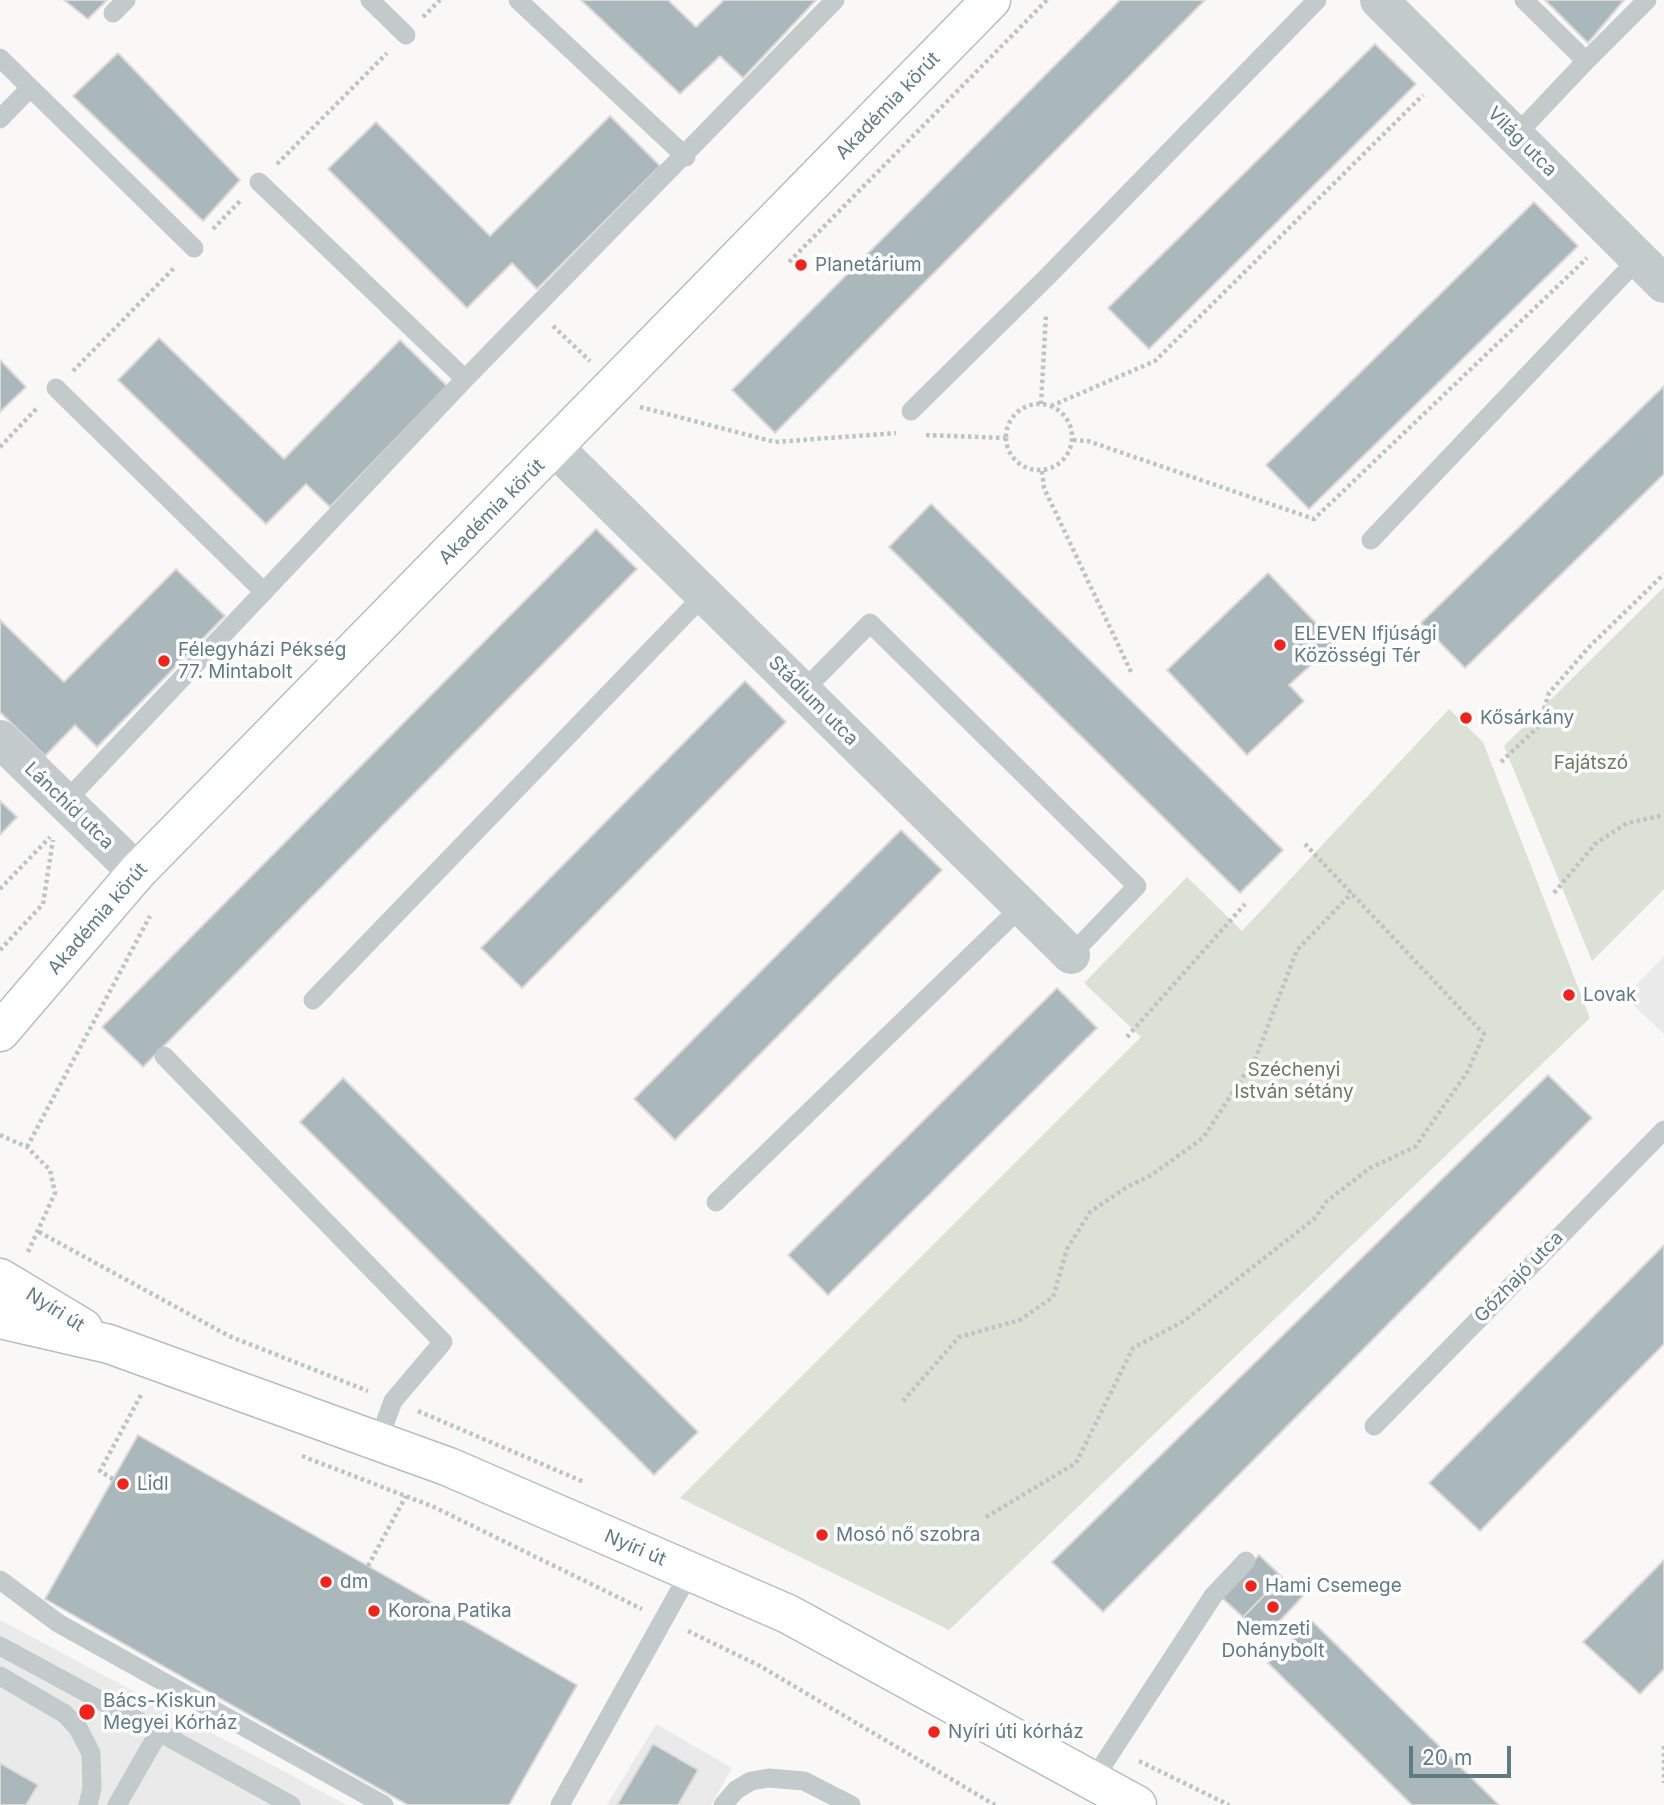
<!DOCTYPE html>
<meta charset="utf-8">
<style>
body{margin:0}
#map{position:relative;width:1664px;height:1805px;overflow:hidden;background:#f9f8f6;font-family:Inter,sans-serif}
canvas{display:block}
.scale{position:absolute;left:1409px;top:1746px;width:102px;height:32px;box-sizing:border-box;border:4px solid #607b84;border-top:0;padding-left:9px;font-size:21px;line-height:24px;white-space:nowrap;color:#607b84;-webkit-text-stroke:5px #fff;paint-order:stroke}
</style>
<div id="map">
<canvas width="1664" height="1805"></canvas>
<div class="scale">20 m</div>
</div>
<script>
const ctx = document.querySelector('canvas').getContext('2d');
ctx.lineJoin = 'round';
function fill(path, color) { ctx.fillStyle = color; ctx.fill(path, 'evenodd'); }
const poly = rows => new Path2D(rows.map(r => 'M' + r).join(''));
function stroke(path, color, width, dash) { ctx.strokeStyle = color; ctx.lineWidth = width; ctx.lineCap = dash ? 'butt' : 'round'; ctx.setLineDash(dash || []); ctx.stroke(path); }
function label(font, color, halo, rows, align = 'center') {
  ctx.font = font + ' Inter,sans-serif'; ctx.lineWidth = 7; ctx.setLineDash([]); ctx.textBaseline = 'middle'; ctx.strokeStyle = halo; ctx.fillStyle = color; for (const [text, x, y, turn = 0] of rows) {
    ctx.save(); ctx.translate(x, y); ctx.rotate((+turn || 0) * Math.PI / 180); ctx.textAlign = isNaN(turn) ? turn : align; if (halo) ctx.strokeText(text, 0, 0); ctx.fillText(text, 0, 0); ctx.restore();
  }
}
const built = poly([
 [1664,956,1664,1034,1625,997],
 [0,1620,347,1805,0,1805],
 [656,1724,732,1768,711,1805,607,1805]
]);
const green = poly([
 [1664,587,1664,889,1592,961,1504,746],
 [1449,709,1483,742,1590,1018,949,1630,680,1498,1141,1037,1084,983,1187,877,1242,931]
]);
const building = poly([
 [64,0,107,0,88,19,64,0],
 [581,0,668,0,696,27,724,0,816,0,743,78,720,56,680,94,581,0],
 [1120,0,1205,0,775,433,732,390,1120,0],
 [1545,0,1624,0,1588,43,1545,0],
 [1375,44,1416,84,1149,349,1108,308,1375,44],
 [118,53,240,180,203,221,73,96,118,53],
 [610,116,660,166,537,289,512,263,467,308,328,169,376,122,490,236,610,116],
 [1534,202,1578,246,1309,509,1266,465,1534,202],
 [159,338,284,459,400,340,447,386,330,507,306,484,266,524,118,380,159,338],
 [0,360,26,387,0,412,0,360],
 [1664,386,1664,474,1465,668,1421,623,1664,386],
 [931,504,1283,850,1240,893,889,547,931,504],
 [596,529,637,569,143,1067,102,1027,596,529],
 [176,569,225,616,97,747,75,725,45,756,0,712,0,620,64,682,176,569],
 [1268,573,1335,643,1289,685,1304,701,1247,755,1167,670,1268,573],
 [745,681,786,722,522,988,481,948,745,681],
 [0,801,17,817,0,835,0,801],
 [901,830,942,870,675,1140,634,1099,901,830],
 [1057,988,1097,1028,828,1295,788,1255,1057,988],
 [1548,1075,1592,1118,1103,1612,1052,1562,1548,1075],
 [343,1078,698,1432,654,1475,300,1122,343,1078],
 [1664,1245,1664,1344,1480,1531,1429,1483,1664,1245],
 [138,1435,577,1685,509,1805,408,1805,45,1599,138,1435],
 [1259,1555,1282,1577,1243,1617,1220,1596,1259,1555],
 [1664,1560,1664,1669,1640,1694,1583,1642,1664,1560],
 [1282,1577,1303,1596,1264,1638,1243,1617,1282,1577],
 [1311,1620,1499,1805,1412,1805,1268,1663,1311,1620],
 [653,1744,698,1770,678,1805,617,1805,653,1744],
 [0,1763,38,1785,26,1805,0,1805,0,1763]
]);
const path = poly([
 [423,17,440,0],
 [277,164,387,53],
 [213,229,241,200],
 [789,262,1047,0],
 [553,326,590,361],
 [73,371,175,267],
 '1006 437a33 33 0 1 1 66 0a33 33 0 1 1-66 0Z',
 [1041,404,1046,314],
 [1051,406,1155,361,1423,95],
 [640,407,775,442,896,433],
 [926,435,1005,438],
 [1073,440,1088,441,1314,519,1587,258],
 [0,447,38,407],
 [1042,471,1044,488,1132,674],
 [1501,762,1539,726,1549,693,1590,646,1664,574],
 [0,889,50,837],
 [1554,893,1595,844,1627,823,1664,815],
 [0,950,43,904,53,840],
 [1127,1037,1245,904],
 [0,1135,27,1147,50,1170,55,1193,28,1252],
 [27,1147,150,916],
 [39,1232,229,1336,368,1391],
 [903,1401,959,1337,1020,1320,1053,1297,1067,1249,1090,1212,1127,1187,1150,1176,1203,1138,1256,1057,1297,950,1352,893],
 [418,1411,584,1482],
 [302,1456,434,1507,642,1609],
 [113,1479,100,1471,141,1395],
 [986,1517,1076,1463,1133,1348,1184,1321,1314,1219,1327,1201,1370,1168,1415,1147,1468,1071,1484,1034,1305,844],
 [368,1566,406,1496],
 [688,1631,760,1666,995,1805],
 [1664,1746,1664,1783],
 [1139,1761,1229,1805]
]);
const lane = poly([
 [370,0,406,35],
 [518,0,686,157],
 [1524,0,1586,61,1647,0],
 [113,13,126,0],
 [0,58,194,248],
 [0,119,30,88],
 [1516,135,1586,61],
 [259,182,465,379],
 [56,388,264,592],
 [911,411,1049,275,1317,0],
 [1371,540,1638,259],
 [803,691,870,623,1137,886,1071,955],
 [65,802,465,379,835,0],
 [313,1000,704,595],
 [164,1056,443,1342,393,1401,379,1439],
 [716,1202,1021,907],
 [1374,1426,1664,1130],
 [0,1580,58,1623,384,1805],
 [0,1646,159,1732,117,1805],
 [0,1676,65,1714,78,1728,91,1753,92,1788,88,1805],
 [159,1732,291,1805],
 [1093,1780,1213,1596,1246,1561],
 [560,1805,690,1572],
 [723,1805,736,1790,751,1781,769,1778,804,1781,851,1805]
]);
const street = poly([
 [1379,0,1664,284],
 [555,448,1071,955],
 [0,739,137,872]
]);
const secondary = poly([
 [0,1032,137,872,991,0],
 [0,1278,83,1328],
 [0,1319,109,1344,449,1467,788,1614,1137,1805]
]);
const markers = [
 [801,265,7,"#f62219"],
 [1280,645,7,"#f62219"],
 [164,661,7,"#f62219"],
 [1466,718,7,"#f62219"],
 [1569,995,7,"#f62219"],
 [123,1484,7,"#f62219"],
 [822,1535,7,"#f62219"],
 [326,1582,7,"#f62219"],
 [1251,1586,7,"#f62219"],
 [1273,1607,7,"#f62219"],
 [374,1611,7,"#f62219"],
 [87,1712,9,"#f62219"],
 [934,1732,7,"#f62219"]
];
const streetNames = [
 ["Akadémia körút",888,106,-46],
 ["Világ utca",1522,142,45],
 ["Akadémia körút",492,512,-45],
 ["Stádium utca",813,701,45],
 ["Lánchíd utca",69,806,44],
 ["Akadémia körút",98,919,-49],
 ["Gőzhajó utca",1519,1277,-46],
 ["Nyíri út",55,1310,32],
 ["Nyíri út",635,1548,23]
];
const poiNames = [
 ["Planetárium",815,265],
 ["ELEVEN Ifjúsági",1294,634],
 ["Közösségi Tér",1294,656],
 ["Félegyházi Pékség",178,650],
 ["77. Mintabolt",178,672],
 ["Kősárkány",1480,718],
 ["Lovak",1583,995],
 ["Lidl",137,1484],
 ["Mosó nő szobra",836,1535],
 ["dm",340,1582],
 ["Hami Csemege",1265,1586],
 ["Korona Patika",388,1611],
 ["Nemzeti",1273,1629,"center"],
 ["Dohánybolt",1273,1651,"center"],
 ["Bács-Kiskun",103,1701],
 ["Megyei Kórház",103,1723],
 ["Nyíri úti kórház",948,1732]
];
const parkNames = [
 ["Fajátszó",1591,763],
 ["Széchenyi",1294,1070],
 ["István sétány",1294,1092]
];
fill(built, '#e9eae9');
fill(green, '#dce1d6');
fill(building, '#aab7bb');
stroke(building, '#dbdad8', 2);
stroke(secondary, '#b5bec1', 41);
stroke(path, '#bfc3c4', 4.5, [3.5, 3.5]);
stroke(lane, '#c3cacc', 19);
stroke(street, '#c3cacc', 38);
stroke(secondary, '#fff', 38);
for (const [x, y, r, color] of markers) { const dot = new Path2D(); dot.arc(x, y, r, 0, 2 * Math.PI); ctx.fillStyle = color; ctx.fill(dot); stroke(dot, '#fff', 2.5); }
label('19px', '#607b84', '#fff', streetNames);
label('19px', '#607b84', '#fff', poiNames, 'left');
label('19px', '#6a7a60', '#fff', parkNames);
</script>
